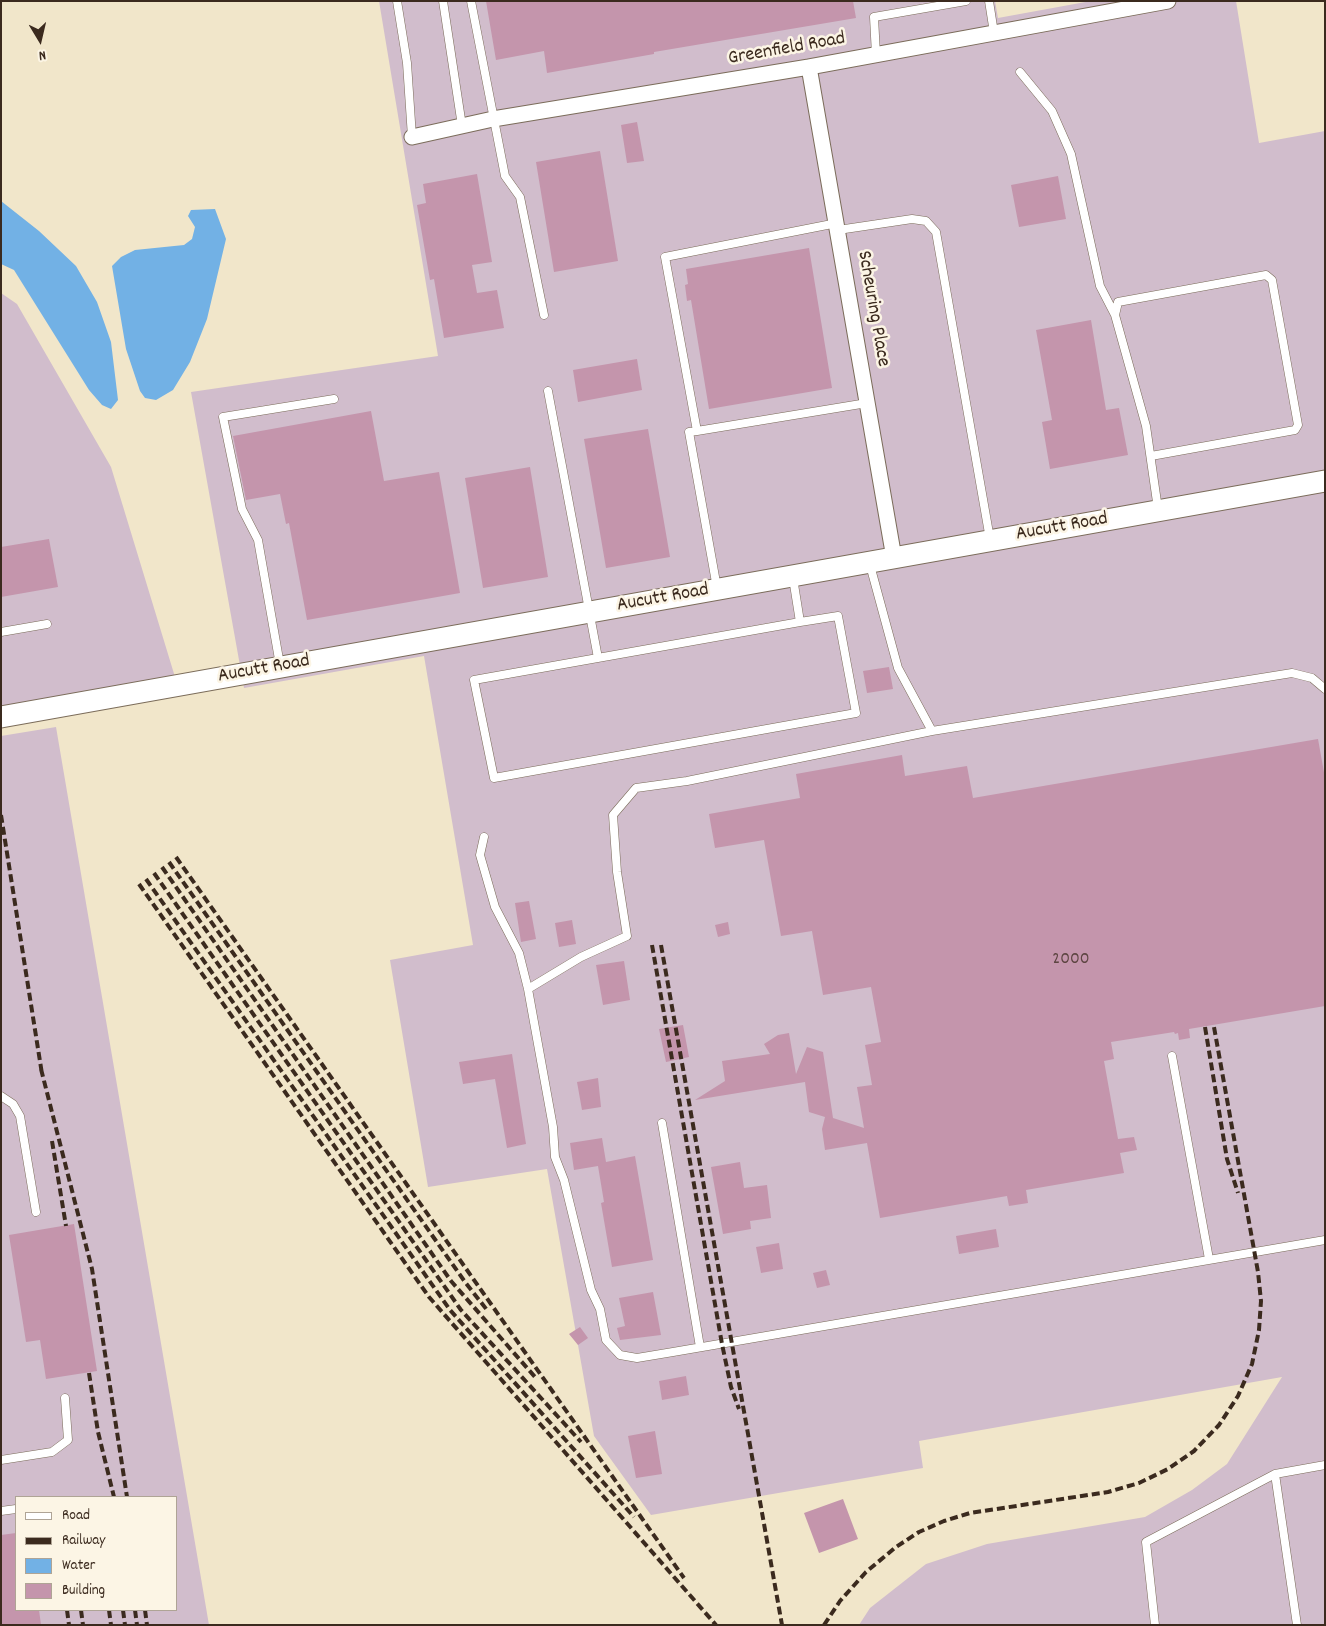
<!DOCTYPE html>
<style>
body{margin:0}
#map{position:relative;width:1326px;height:1626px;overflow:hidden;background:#f1e6ca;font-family:Dekko,sans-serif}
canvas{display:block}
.frame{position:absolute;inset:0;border:2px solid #3b2a1e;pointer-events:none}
.legend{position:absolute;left:15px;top:1496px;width:162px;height:115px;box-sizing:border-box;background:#fcf5e5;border:1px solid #afa495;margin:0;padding:6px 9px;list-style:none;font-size:15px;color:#3b2a1e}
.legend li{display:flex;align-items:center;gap:10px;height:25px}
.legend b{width:25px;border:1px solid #afa495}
.north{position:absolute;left:15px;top:15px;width:50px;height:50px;-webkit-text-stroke:4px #fcf5e5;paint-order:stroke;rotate:171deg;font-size:14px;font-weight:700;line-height:20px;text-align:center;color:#3b2a1e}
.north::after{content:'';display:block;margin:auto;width:18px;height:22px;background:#3b2a1e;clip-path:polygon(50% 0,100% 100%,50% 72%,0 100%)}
</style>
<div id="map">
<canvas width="1326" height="1626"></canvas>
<div class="frame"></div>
<ul class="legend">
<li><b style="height:6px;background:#fff"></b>Road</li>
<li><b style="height:6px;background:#3b2a1e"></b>Railway</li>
<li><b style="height:14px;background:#72b1e5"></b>Water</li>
<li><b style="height:14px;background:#c495ac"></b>Building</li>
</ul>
<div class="north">N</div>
</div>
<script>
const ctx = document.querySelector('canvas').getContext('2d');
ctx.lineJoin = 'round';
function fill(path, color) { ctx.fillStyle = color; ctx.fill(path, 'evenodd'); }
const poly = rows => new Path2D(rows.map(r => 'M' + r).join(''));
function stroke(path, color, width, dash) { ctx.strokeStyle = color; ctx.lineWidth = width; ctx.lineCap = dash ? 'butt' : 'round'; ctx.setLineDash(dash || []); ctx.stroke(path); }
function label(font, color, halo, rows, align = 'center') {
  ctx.font = font + ' Dekko,sans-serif'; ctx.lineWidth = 5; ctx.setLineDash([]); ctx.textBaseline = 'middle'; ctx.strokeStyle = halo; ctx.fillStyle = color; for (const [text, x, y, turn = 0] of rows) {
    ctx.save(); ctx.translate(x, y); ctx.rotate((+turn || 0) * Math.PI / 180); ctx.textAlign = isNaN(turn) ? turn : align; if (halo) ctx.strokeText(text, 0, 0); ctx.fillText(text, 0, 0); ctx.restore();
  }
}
const industrial = poly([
 [379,1,995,1,998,18,1091,1,1236,1,1259,143,1325,131,1325,1625,859,1625,870,1608,926,1564,987,1544,1145,1517,1192,1490,1227,1464,1282,1377,919,1441,923,1468,651,1515,594,1436,547,1169,428,1187,390,960,473,945,424,656,244,688,191,392,438,356],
 [1,293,17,304,111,467,175,677,1,709],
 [56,727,209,1625,1,1625,1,736],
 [16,1497,176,1497,176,1610,16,1610]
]);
const water = poly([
 [1,201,39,231,76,266,97,302,111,342,118,400,111,409,102,405,89,390,14,270,1,264],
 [215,209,226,239,207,319,190,362,173,390,156,400,145,398,140,391,126,349,112,266,121,257,135,250,184,245,192,239,195,227,188,216,191,210]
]);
const building = poly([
 [486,1,853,1,856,18,654,52,654,54,547,73,544,51,496,60],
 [637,122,644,161,627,163,621,125],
 [600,151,618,261,554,272,536,162],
 [477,174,492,262,472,265,477,293,497,290,504,328,444,338,434,279,430,280,417,205,426,203,423,184],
 [1058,176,1066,219,1019,227,1011,185],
 [809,248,832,388,709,409,691,300,687,301,685,285,688,284,686,269],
 [1091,320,1106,410,1119,408,1128,455,1050,469,1042,422,1052,420,1036,330],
 [637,359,642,390,578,402,573,370],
 [371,411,384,481,439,472,460,593,307,620,289,523,286,524,280,494,246,500,233,436],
 [648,429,670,557,606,568,584,439],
 [530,467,548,577,483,588,465,478],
 [49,539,58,587,1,597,1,547],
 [889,667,893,689,867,693,863,671],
 [1318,739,1325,778,1325,1006,1189,1029,1190,1038,1179,1040,1178,1033,1175,1034,1174,1032,1111,1042,1114,1059,1104,1061,1118,1139,1134,1137,1137,1150,1120,1153,1124,1173,1026,1190,1028,1203,1009,1206,1007,1196,880,1218,867,1143,825,1150,822,1129,825,1117,809,1112,805,1082,695,1100,725,1081,722,1061,770,1054,764,1044,778,1035,789,1033,796,1074,807,1047,823,1052,833,1118,864,1128,857,1087,872,1085,865,1045,881,1042,871,987,823,995,812,931,781,936,764,840,715,848,709,814,800,798,796,774,902,755,905,776,967,766,973,798],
 [529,901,536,939,521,942,515,903],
 [572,920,576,944,559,947,555,923],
 [728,922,730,934,718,937,715,925],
 [624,961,630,1000,603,1005,596,965],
 [683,1025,689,1057,666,1062,659,1029],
 [512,1054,526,1144,507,1148,495,1079,463,1084,459,1062],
 [598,1078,601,1107,582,1110,577,1082],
 [602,1138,606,1162,635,1156,653,1260,612,1267,601,1203,604,1202,598,1166,574,1170,570,1143],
 [740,1162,744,1188,767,1185,771,1218,750,1221,751,1229,723,1234,711,1167],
 [74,1224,97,1371,46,1379,40,1340,26,1342,9,1235],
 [996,1229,999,1247,959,1254,956,1236],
 [779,1243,783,1269,761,1273,756,1247],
 [826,1270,830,1285,817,1288,813,1273],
 [653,1292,661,1335,620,1340,617,1328,625,1326,619,1298],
 [580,1327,588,1338,578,1345,569,1334],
 [686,1376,689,1395,662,1400,659,1381],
 [655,1431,662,1474,636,1478,628,1436],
 [843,1499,858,1539,819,1553,804,1513],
 [16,1533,16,1610,39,1610,41,1625,1,1625,1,1535]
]);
const lane = poly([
 [397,1,407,63,412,137],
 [443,1,462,126],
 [471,1,505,176,520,197,544,315],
 [989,1,994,33],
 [876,55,874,17,966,1],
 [1020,72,1052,111,1071,154,1100,286,1115,315],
 [837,223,665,257,697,431,867,403],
 [838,230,912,219,926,221,936,232,990,539],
 [548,391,598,658],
 [697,431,689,432,717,588],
 [1151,456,1295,430,1298,425,1272,280,1266,275,1118,302,1115,315,1146,426,1158,509],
 [870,565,898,668,932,731,1292,673,1312,678,1325,689],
 [793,578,800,622,838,616,856,713,494,778,474,680,800,622],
 [1,632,47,624],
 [280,665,258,540,242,509,223,417,334,399],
 [484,837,480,855,495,907,519,953,528,989,553,1127,555,1157,564,1180,591,1290,600,1309,606,1340,620,1355,637,1358,673,1352,1325,1240],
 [528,989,581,957,627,936,617,872,613,815,636,788,687,781,932,731],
 [1172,1056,1209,1259],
 [1,1096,13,1104,20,1116,36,1212],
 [662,1123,700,1347],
 [1,1460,52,1452,68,1440,65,1398],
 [1275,1474,1297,1625],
 [1,1511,16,1509],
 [1155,1625,1146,1542,1275,1474,1325,1465]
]);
const street = poly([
 [809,67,894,558],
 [412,137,493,119,809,67,1168,1]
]);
const secondary = poly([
 [1,717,1325,481]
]);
const rail = poly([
 [1,815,42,1074],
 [176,857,684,1578],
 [169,862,465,1282,487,1310],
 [162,867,451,1281,535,1377],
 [154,873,461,1310,581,1442],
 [146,879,450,1310,634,1517],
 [139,884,429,1297,716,1625],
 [652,945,722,1344,731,1387,739,1409],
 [661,945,782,1625],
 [1205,1027,1227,1159,1238,1193],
 [41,1069,92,1269,127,1497],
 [52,1141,66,1226],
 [89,1373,98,1432,114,1497],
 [67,1610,69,1625],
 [81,1610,83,1625],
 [109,1610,111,1625],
 [123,1610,125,1625],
 [135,1610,137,1625],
 [145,1610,147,1625],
 [824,1625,840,1601,866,1572,896,1547,919,1532,944,1521,970,1513,1108,1492,1139,1483,1168,1469,1194,1451,1219,1425,1238,1396,1252,1364,1259,1330,1261,1301,1258,1272,1214,1027]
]);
const numberNames = [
 ["2000",1071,961]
];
const streetNames = [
 ["Greenfield Road",787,50,-10],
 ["Scheuring Place",872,309,80],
 ["Aucutt Road",1062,528,-10],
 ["Aucutt Road",663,599,-10],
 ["Aucutt Road",264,670,-10]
];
fill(industrial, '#d1bdcc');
fill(water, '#72b1e5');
fill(building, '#c495ac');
stroke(lane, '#7b6c5a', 9);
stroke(street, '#7b6c5a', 17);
stroke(secondary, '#7b6c5a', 23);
stroke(lane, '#fff', 8);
stroke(street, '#fff', 15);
stroke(secondary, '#fff', 21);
stroke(rail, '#3b2a1e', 4, [8, 4]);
label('18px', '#5d4542', null, numberNames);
label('20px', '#3b2a1e', '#fcf5e5', streetNames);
</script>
